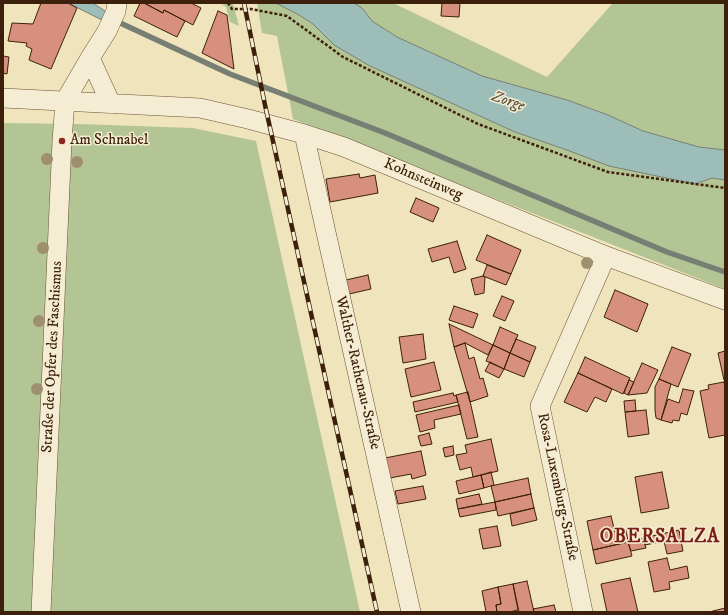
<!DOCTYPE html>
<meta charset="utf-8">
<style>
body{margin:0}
#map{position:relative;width:728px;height:615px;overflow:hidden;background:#f0e4bc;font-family:"IM FELL DW Pica",serif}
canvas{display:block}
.frame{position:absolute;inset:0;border:4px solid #3d200b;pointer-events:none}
</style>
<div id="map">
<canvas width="728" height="615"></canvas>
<div class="frame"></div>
</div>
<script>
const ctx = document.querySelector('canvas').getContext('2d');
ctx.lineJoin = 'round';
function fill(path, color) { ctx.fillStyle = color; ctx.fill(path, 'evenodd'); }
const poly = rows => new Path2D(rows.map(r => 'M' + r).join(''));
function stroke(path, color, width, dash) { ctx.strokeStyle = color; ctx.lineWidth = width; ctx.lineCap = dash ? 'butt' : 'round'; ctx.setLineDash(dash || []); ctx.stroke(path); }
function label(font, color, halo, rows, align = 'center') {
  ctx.font = font + ' "IM FELL DW Pica",serif'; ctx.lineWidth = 3; ctx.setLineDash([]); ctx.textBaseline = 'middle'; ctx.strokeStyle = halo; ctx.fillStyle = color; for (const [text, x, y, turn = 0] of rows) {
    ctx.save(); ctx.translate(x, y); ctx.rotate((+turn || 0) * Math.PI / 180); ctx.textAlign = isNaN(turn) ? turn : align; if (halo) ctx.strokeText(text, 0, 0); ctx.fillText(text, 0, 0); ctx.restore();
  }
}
const green = poly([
 [220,3,233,3,239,26,230,22,226,7],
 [257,3,276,3,299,15,313,24,334,45,370,66,515,132,567,150,610,166,695,184,712,178,725,180,725,289,293,119,277,36,262,33],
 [354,3,393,3,547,77,613,3,725,3,725,150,699,147,643,131,608,115,567,100,482,76,397,37,372,21,362,8],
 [3,123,79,124,193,128,256,141,360,612,3,612]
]);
const water = poly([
 [68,3,93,3,108,13,104,21,68,3],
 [276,3,354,3,362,8,372,21,397,37,482,76,567,100,608,115,643,131,699,147,725,150,725,180,712,178,695,184,609,166,567,150,515,132,370,66,334,45,313,24,299,15,276,3]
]);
const stream = poly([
 [116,21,230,74,385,133,667,252,725,272]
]);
const building = poly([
 [41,3,68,3,77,8,51,69,29,60,32,49,26,46,27,43,8,41,12,23,33,24,41,3],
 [140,3,144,3,163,13,164,10,185,21,177,37,134,16,140,3],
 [144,3,191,3,201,8,193,25,164,10,163,13,144,3],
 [442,3,460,3,459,17,441,16,442,3],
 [218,11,227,15,234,69,202,53,218,11],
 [3,56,9,57,7,74,3,73,3,56],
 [359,174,360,178,375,175,378,193,330,202,326,179,359,174],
 [416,198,439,208,433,222,410,212,416,198],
 [487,235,521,250,511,274,476,260,487,235],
 [457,241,466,269,454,273,449,257,432,262,428,249,457,241],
 [487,265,511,274,506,285,483,276,487,265],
 [368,275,371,289,349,294,346,280,368,275],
 [483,276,485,277,484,293,475,295,471,279,483,276],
 [615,290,648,304,637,332,604,317,615,290],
 [502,296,514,301,505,321,493,316,502,296],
 [454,306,478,314,473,328,449,320,454,306],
 [449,324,493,345,488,355,465,343,454,347,449,324],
 [500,327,518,335,510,353,493,345,500,327],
 [423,334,426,359,403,363,399,337,423,334],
 [516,339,536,347,530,362,510,353,516,339],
 [465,343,469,359,474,357,480,379,483,378,488,396,470,402,454,347,465,343],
 [493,345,510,353,504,369,486,361,493,345],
 [672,347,691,354,678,387,659,379,672,347],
 [725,351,725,380,724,380,718,353,725,351],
 [510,353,530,362,524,377,504,369,510,353],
 [585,357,630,378,623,394,578,373,585,357],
 [434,362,441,390,411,397,405,369,434,362],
 [490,362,504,369,499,378,485,371,490,362],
 [642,363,658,370,647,393,628,395,642,363],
 [578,373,612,389,606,402,595,397,587,412,564,402,578,373],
 [659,379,671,384,661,420,656,418,655,410,655,387,659,379],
 [629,380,634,382,628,395,624,393,629,380],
 [724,382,725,387,725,435,709,438,700,391,709,389,708,385,724,382],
 [683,389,694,391,687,415,681,413,679,421,673,420,672,423,661,420,668,399,679,403,683,389],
 [468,392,478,437,467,439,456,395,468,392],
 [453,393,454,396,456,395,458,402,415,412,413,402,453,393],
 [635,400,636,411,625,412,624,401,635,400],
 [459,405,461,414,434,420,435,428,420,432,416,415,459,405],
 [646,410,649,434,628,437,625,412,646,410],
 [429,433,432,444,421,446,418,436,429,433],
 [491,439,498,471,473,477,471,467,460,470,456,455,467,453,465,445,491,439],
 [453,446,454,455,445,457,443,448,453,446],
 [421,451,426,475,412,479,411,474,390,478,385,458,421,451],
 [491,472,494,485,484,488,481,475,491,472],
 [662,472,669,508,641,513,635,477,662,472],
 [481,475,484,488,459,494,456,481,481,475],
 [528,478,531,494,495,502,491,486,528,478],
 [423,486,426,499,398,504,395,491,423,486],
 [479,494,482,504,458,509,456,499,479,494],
 [531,494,534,508,498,516,495,502,531,494],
 [495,502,496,510,460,517,458,509,495,502],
 [534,508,537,520,512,526,510,514,534,508],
 [611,516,615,532,626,529,628,542,593,550,587,521,611,516],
 [497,526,501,546,483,549,479,529,497,526],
 [679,530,683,551,667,554,664,541,645,545,643,538,679,530],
 [643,538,646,548,631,551,628,542,643,538],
 [628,542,632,556,596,564,593,550,628,542],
 [667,558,670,570,687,566,689,578,669,582,670,589,654,592,648,562,667,558],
 [630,578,638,612,607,612,601,584,630,578],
 [527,581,534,612,519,612,513,584,527,581],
 [513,584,518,610,509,612,497,612,496,605,501,604,498,587,513,584],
 [498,587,501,604,496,605,497,612,486,612,482,591,498,587],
 [554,605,556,612,534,612,533,609,554,605],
 [725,608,725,612,709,612,725,608]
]);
const path = poly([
 [228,3,232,9,251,9,287,16,343,57,478,124,608,172,725,188]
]);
const minor = poly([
 [90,58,111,104],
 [3,98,200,108,248,119,304,134,344,147,606,256,725,300],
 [304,134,411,612],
 [41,612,62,141,65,101,90,58,107,31,116,11,117,3],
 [583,612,540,406,606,256]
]);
const rail = poly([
 [244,3,265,105,377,612]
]);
const trees = [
 [47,159],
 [77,162],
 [43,248],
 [587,263],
 [39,321],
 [37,389]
];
const markers = [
 [62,141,4,"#8f2418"]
];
const poiNames = [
 ["Am Schnabel",70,141]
];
const streetNames = [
 ["Kohnsteinweg",423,180,23],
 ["Straße der Opfer des Faschismus",53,357,-87],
 ["Walther-Rathenau-Straße",357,373,77],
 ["Rosa-Luxemburg-Straße",557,487,78]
];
const waterNames = [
 ["Zorge",508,102,19]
];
const districtNames = [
 ["OBERSALZA",660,538]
];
fill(green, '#b4c595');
fill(water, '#9dbdb8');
stroke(water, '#777e73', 1);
stroke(stream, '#777e73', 5.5);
fill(building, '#d8907e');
stroke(building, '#3d200b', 1);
stroke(minor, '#6a5137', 20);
stroke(path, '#3d200b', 2.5, [3, 2]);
stroke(minor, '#f5edd3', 19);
stroke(rail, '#3d200b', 4.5);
stroke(rail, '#f5edd3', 3, [9]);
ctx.fillStyle = '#9e8f6e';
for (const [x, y] of trees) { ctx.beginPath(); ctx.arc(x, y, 6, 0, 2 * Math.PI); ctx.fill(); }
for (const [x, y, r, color] of markers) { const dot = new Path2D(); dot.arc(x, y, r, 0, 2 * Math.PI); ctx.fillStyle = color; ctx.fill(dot); stroke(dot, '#f5edd3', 1.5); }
label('15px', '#3d200b', '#f5edd3', poiNames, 'left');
label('15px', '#3d200b', '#f5edd3', streetNames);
label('italic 16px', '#5a4f3f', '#f5edd3', waterNames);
ctx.letterSpacing = '1px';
label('bold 19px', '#7a1f14', '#f5edd3', districtNames);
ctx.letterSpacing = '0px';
</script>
